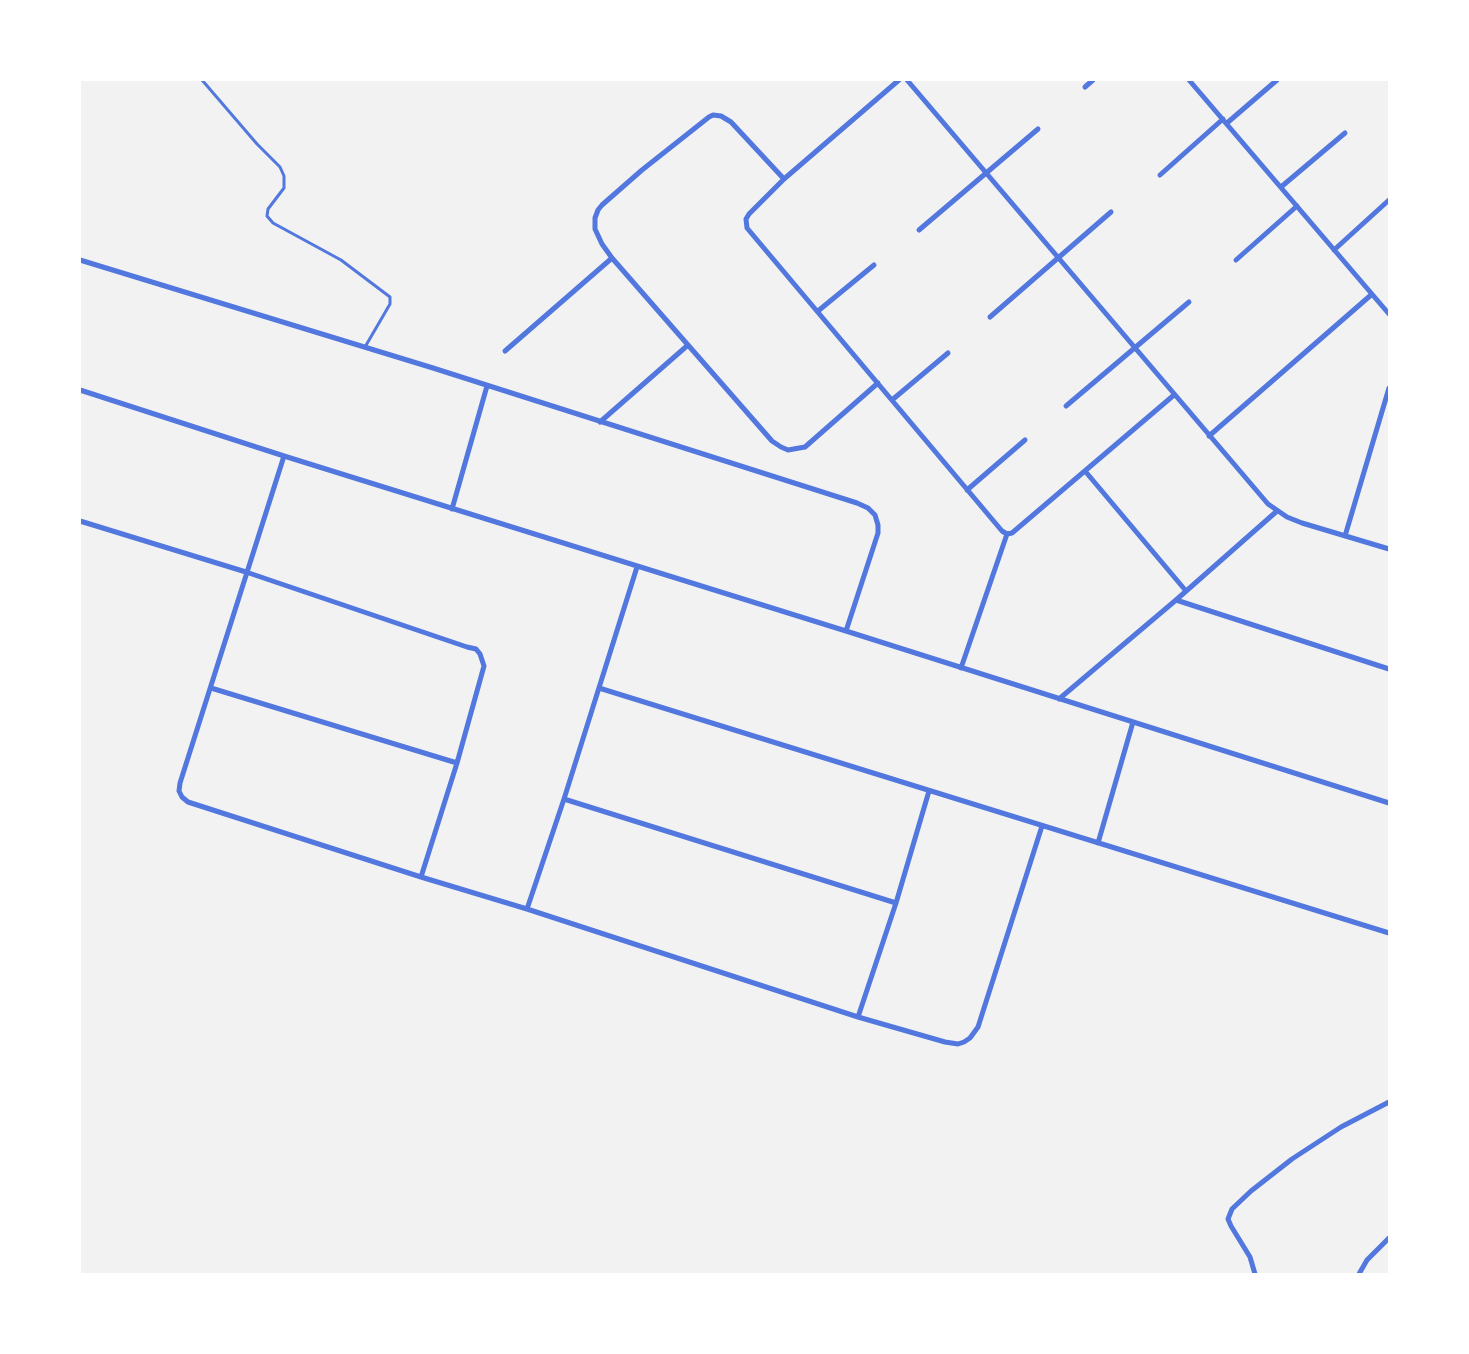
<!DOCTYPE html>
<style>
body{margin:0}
#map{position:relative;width:1469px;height:1354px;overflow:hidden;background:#f2f2f2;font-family:Helvetica,sans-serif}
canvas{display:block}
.frame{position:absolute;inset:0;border:81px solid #fff;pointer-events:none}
</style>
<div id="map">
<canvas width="1469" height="1354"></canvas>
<div class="frame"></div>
</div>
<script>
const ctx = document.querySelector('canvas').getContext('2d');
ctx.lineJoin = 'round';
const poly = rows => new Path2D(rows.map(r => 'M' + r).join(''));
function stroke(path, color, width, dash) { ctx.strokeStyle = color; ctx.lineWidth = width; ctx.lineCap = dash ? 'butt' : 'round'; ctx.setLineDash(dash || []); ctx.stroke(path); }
const service = poly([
 [202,80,257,144,280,167,284,176,284,188,268,209,267,216,273,223,341,260,390,297,390,304,365,347]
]);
const minor = poly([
 [899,80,784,179,749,214,746,219,747,228,1002,531,1007,534,1012,533,1174,395],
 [907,80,1268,504,1287,517,1302,523,1389,549],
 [1189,80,1389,314],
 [1085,87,1093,80],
 [1227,123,1277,80],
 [1160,175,1223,119],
 [784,179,731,122,721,116,713,115,709,117,642,170,602,205,598,210,595,218,595,229,602,244,612,258,688,345,772,441,781,447,788,450,805,447,878,383],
 [1281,187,1345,133],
 [919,230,1038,129],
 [1334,250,1389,200],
 [80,260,433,368,857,503,868,508,875,515,878,525,878,533,846,631],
 [1236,260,1297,206],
 [818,311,874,265],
 [990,317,1111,212],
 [505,351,612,258],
 [80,390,284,456,846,631,1389,803],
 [892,400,948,353],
 [1066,406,1189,302],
 [600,422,688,345],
 [1209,436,1371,295],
 [284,456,180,783,179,791,182,797,188,802,421,877,527,909,858,1017,945,1042,958,1044,964,1042,970,1038,978,1027,1042,826],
 [1085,471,1186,591],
 [967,490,1025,440],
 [452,509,487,386],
 [80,521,246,572,467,647,476,649,480,654,484,666,457,763,421,877],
 [1345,536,1389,388],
 [1176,600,1389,669],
 [961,668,1007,534],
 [211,688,457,763],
 [599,688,1389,933],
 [1059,699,1176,600,1277,511],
 [564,799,896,903],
 [1098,843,1133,722],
 [527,909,564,799,637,567],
 [858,1017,896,903,929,791],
 [1255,1274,1250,1257,1231,1226,1228,1219,1232,1209,1251,1191,1292,1159,1341,1127,1389,1102],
 [1359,1274,1367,1260,1389,1238]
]);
stroke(service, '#5277de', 3);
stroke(minor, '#5277de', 5);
</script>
